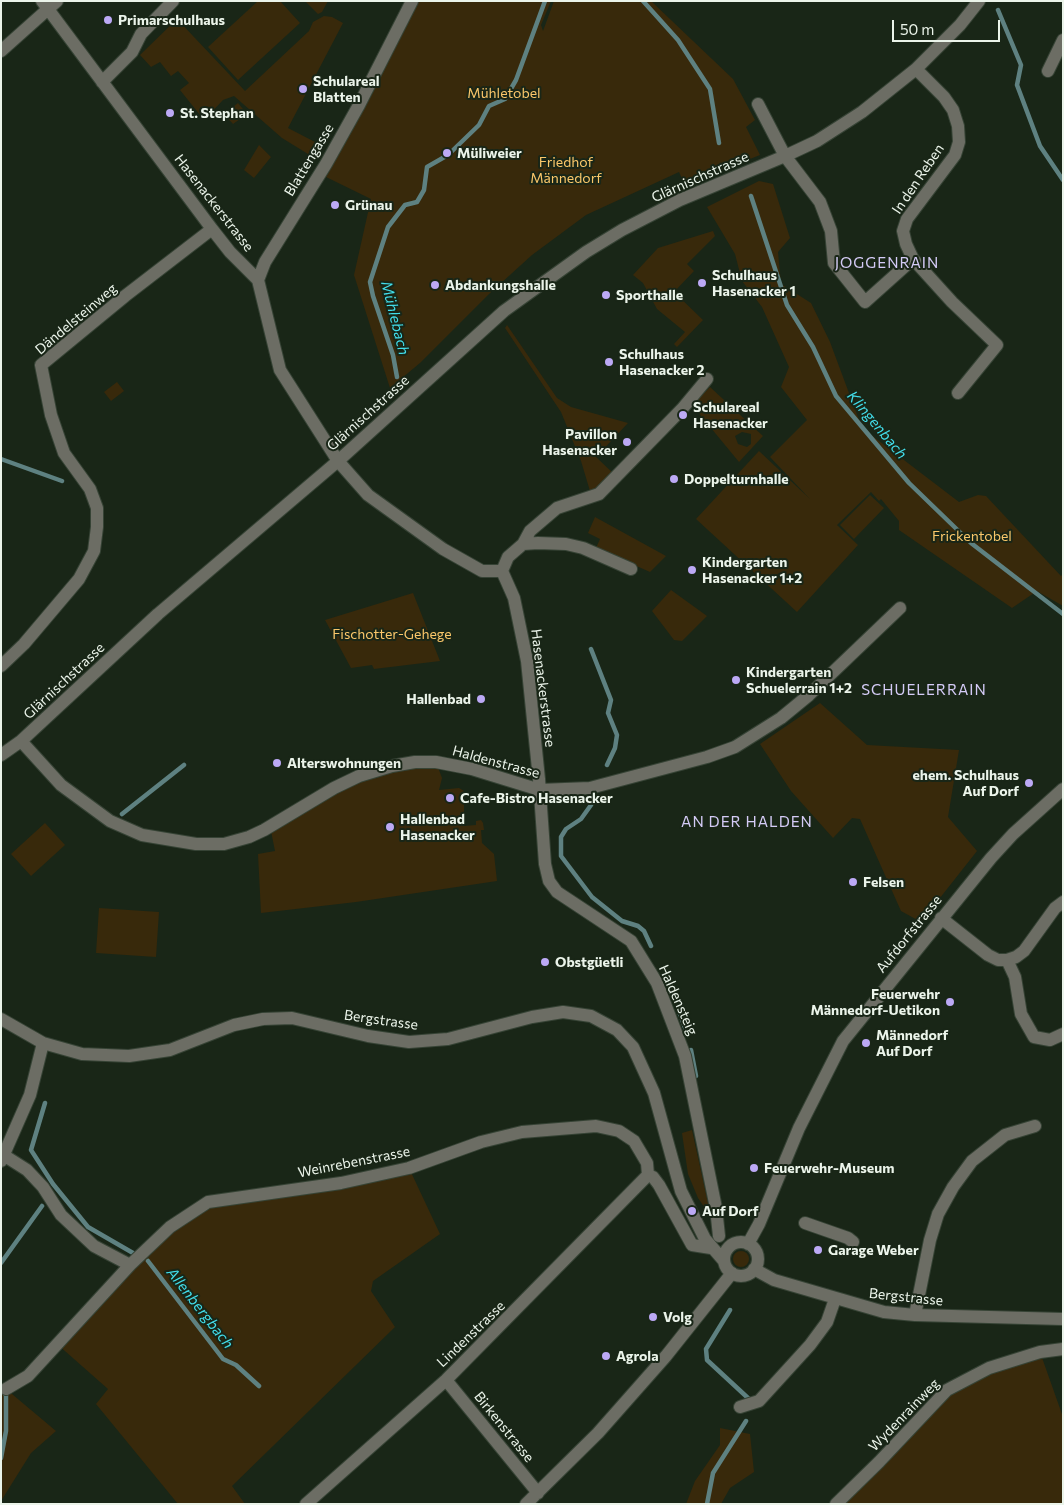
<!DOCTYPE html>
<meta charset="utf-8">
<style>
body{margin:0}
#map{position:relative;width:1064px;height:1505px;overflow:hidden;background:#192617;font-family:Commissioner,sans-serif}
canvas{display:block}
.frame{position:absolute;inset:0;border:2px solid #ebf4ea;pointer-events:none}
.scale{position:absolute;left:892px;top:20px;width:108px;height:22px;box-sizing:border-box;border:2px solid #ebf4ea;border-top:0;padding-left:6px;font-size:15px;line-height:18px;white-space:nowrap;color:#ebf4ea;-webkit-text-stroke:4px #192617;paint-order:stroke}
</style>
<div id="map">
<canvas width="1064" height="1505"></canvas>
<div class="frame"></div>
<div class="scale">50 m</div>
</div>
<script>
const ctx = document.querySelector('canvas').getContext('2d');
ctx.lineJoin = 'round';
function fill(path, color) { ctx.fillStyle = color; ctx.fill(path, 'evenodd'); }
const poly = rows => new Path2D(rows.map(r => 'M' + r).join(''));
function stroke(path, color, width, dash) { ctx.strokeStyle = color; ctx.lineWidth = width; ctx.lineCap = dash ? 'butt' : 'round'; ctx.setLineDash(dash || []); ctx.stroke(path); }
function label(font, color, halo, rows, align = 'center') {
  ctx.font = font + ' Commissioner,sans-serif'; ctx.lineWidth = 4; ctx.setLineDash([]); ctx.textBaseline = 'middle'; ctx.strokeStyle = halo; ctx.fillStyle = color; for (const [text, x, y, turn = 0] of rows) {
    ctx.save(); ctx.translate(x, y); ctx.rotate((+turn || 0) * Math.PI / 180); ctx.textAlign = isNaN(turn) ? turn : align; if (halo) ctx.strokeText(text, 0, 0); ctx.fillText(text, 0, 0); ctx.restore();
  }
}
const green = poly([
 [258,1,280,1,300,23,238,80,208,47],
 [305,1,328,1,322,12,318,14],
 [419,1,551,1,541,25,543,31,554,1,651,1,733,79,755,120,746,127,760,155,685,185,679,172,586,215,532,255,489,294,420,363,390,388,354,275,371,199,326,177,369,100],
 [324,16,332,17,343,23,288,128,315,142,308,154,282,138,234,96,223,100,204,120,180,90,189,83,178,71,171,76,160,62,151,67,140,55,177,19,245,91,309,31,313,22],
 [238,103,247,114,233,124,224,114],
 [259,145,271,157,254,178,244,170],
 [759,181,773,184,790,238,778,252,781,284,811,303,830,342,862,428,959,502,978,495,986,496,1061,576,1063,574,1063,606,1037,591,1012,608,899,530,899,521,881,499,879,501,871,492,837,525,858,545,797,612,696,519,759,451,810,499,770,457,807,420,781,387,789,367,762,307,742,281,735,254,707,207],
 [713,231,715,236,687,264,694,271,674,292,703,320,677,347,674,344,685,332,657,309,643,283,633,275,658,248],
 [507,325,557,398,571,407,628,423,596,457,614,474,602,487,590,491,581,461,561,412,505,328],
 [117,382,124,391,111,401,104,392],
 [710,387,763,436,739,462,692,405],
 [742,432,751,434,751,444,747,447,738,444,735,436],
 [870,495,884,508,854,539,840,525],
 [595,517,666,556,650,572,596,548,600,539,588,533],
 [671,590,707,616,682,641,674,640,652,611],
 [413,593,440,661,374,669,372,665,351,668,325,620],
 [820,703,867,745,959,750,948,817,977,851,921,922,901,911,860,819,852,818,833,838,791,791,760,744],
 [436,762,442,778,439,790,459,788,464,791,464,826,476,825,476,821,481,820,483,823,484,830,481,830,482,843,494,854,497,881,356,902,261,913,258,854,275,851,270,826,359,776],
 [45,823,65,845,31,876,11,854],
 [99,908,159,912,156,957,96,953],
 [692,1130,711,1217,698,1198,688,1174,682,1133],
 [409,1168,440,1234,373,1281,371,1291,395,1327,232,1486,245,1504,178,1504,96,1404,108,1389,57,1344,130,1265,208,1202],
 '733 1259a8 8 0 1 1 16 0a8 8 0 1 1-16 0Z',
 [1040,1352,1063,1417,1063,1504,836,1504,947,1390],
 [6,1389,56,1431,31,1453,1,1501,1,1393],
 [720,1428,750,1434,754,1472,730,1488,721,1504,686,1504,695,1481,720,1445]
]);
const stream = poly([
 [643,1,678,40,710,89,719,143],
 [998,10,1021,65,1017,85,1040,146,1063,180],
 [751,196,787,305,813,347,836,396,909,483,971,543,1063,614],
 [397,377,393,355,373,296,370,282,388,227,405,205,417,202,424,190,427,167,448,155,479,125,489,106,505,99,516,80,545,1],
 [1,459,62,481],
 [591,649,611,700,608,713,617,735,615,748,607,765],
 [591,805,581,819,566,829,561,837,561,856,592,897,622,921,638,926,644,931,651,946],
 [122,814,184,765],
 [671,990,687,1033],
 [691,1050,696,1076],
 [45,1103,31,1150,53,1184,88,1227,133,1253],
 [148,1261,223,1359,236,1365,259,1386],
 [1,1263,42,1206],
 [730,1310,706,1349,707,1360,748,1398],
 [1,1458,6,1431,6,1395,2,1391],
 [707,1504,713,1473,746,1421]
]);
const minor = poly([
 [42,1,212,229,230,252,258,280,280,370,338,461,368,495,443,549,482,571,502,571,514,598,527,661,539,779,545,864,549,881,557,892,631,941,657,983,685,1056,716,1208,719,1236],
 [1,51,57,1],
 [916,69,944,97,953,110,958,126,959,142,955,155,907,219,903,231,906,244,913,259,952,302,997,345,958,393],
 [1048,71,1063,40],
 [102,82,132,52,141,34,173,1],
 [758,104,785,156,820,202,831,231,834,263,865,302,913,259],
 [258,280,265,262,326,164,359,105,412,1],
 [523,544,530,531,557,508,599,494,682,409,707,379],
 [502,571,508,557,523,544,538,543,566,544,583,548,631,569],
 [1,666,24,644,79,579,94,551,97,527,97,508,90,489,64,453,51,415,41,365,125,296,212,229],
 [21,741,61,785,110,821,142,835,196,844,224,844,249,837,264,830,334,788,359,776,392,766,415,762,436,762,472,769,540,790,590,788,707,757,735,747,781,718,809,695,900,608],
 [1,755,21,741,158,614,338,461,504,311,586,252,622,230,680,200,785,156,817,141,862,112,916,69,960,25,979,1],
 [941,918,988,955,998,960,1007,960,1016,957,1024,951,1055,908,1063,902],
 [1007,960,1015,977,1021,1014,1034,1037,1050,1040,1063,1034],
 [1,1019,43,1043,82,1054,129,1056,170,1050,234,1025,263,1019,292,1018,368,1036,409,1042,448,1039,532,1017,563,1012,591,1016,617,1030,633,1047,654,1093,681,1191,705,1239,724,1261],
 [5,1156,27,1170,43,1187,61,1215,94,1246,130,1265],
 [1,1161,30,1095,43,1043],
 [805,1223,848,1238,853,1242],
 '724 1259a17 17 0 1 1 34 0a17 17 0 1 1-34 0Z',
 [748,1244,759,1224,799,1128,843,1041,991,858,1013,834,1063,789],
 [754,1269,774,1280,884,1312,915,1315,1063,1319],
 [915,1315,930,1240,938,1214,953,1187,972,1161,1005,1135,1035,1126],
 [446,1380,538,1493],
 [6,1389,28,1376,130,1265,170,1227,208,1202,341,1183,409,1168,481,1142,522,1132,596,1126,619,1131,634,1141,647,1163,648,1175,653,1177,659,1185,692,1245,711,1248],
 [740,1407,759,1401,810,1345,827,1322,835,1299],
 [306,1504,446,1380,648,1175],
 [526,1504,598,1433,666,1356,732,1273],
 [836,1504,879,1462,947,1390,989,1368,1040,1352,1063,1349]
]);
const markers = [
 [108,20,5,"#bca9f5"],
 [303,89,5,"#bca9f5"],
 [170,113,5,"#bca9f5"],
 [447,153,5,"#bca9f5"],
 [335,205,5,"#bca9f5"],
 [702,283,5,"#bca9f5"],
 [435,285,5,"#bca9f5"],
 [606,295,5,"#bca9f5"],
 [609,362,5,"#bca9f5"],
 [683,415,5,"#bca9f5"],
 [627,442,5,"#bca9f5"],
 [674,479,5,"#bca9f5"],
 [692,570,5,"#bca9f5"],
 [736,680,5,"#bca9f5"],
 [481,699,5,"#bca9f5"],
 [277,763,5,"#bca9f5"],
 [1029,783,5,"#bca9f5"],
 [450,798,5,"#bca9f5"],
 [390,827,5,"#bca9f5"],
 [853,882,5,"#bca9f5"],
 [545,962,5,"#bca9f5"],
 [950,1002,5,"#bca9f5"],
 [866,1043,5,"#bca9f5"],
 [754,1168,5,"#bca9f5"],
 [692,1211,5,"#bca9f5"],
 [818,1250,5,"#bca9f5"],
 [653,1317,5,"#bca9f5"],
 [606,1356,5,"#bca9f5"]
];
const poiNames = [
 ["Primarschulhaus",118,20],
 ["Schulareal",313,81],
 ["Blatten",313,97],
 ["St. Stephan",180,113],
 ["Müliweier",457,153],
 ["Grünau",345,205],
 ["Schulhaus",712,275],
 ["Hasenacker 1",712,291],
 ["Abdankungshalle",445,285],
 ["Sporthalle",616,295],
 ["Schulhaus",619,354],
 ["Hasenacker 2",619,370],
 ["Schulareal",693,407],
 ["Hasenacker",693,423],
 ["Pavillon",617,434,"right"],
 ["Hasenacker",617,450,"right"],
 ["Doppelturnhalle",684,479],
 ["Kindergarten",702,562],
 ["Hasenacker 1+2",702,578],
 ["Kindergarten",746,672],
 ["Schuelerrain 1+2",746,688],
 ["Hallenbad",471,699,"right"],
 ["Alterswohnungen",287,763],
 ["ehem. Schulhaus",1019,775,"right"],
 ["Auf Dorf",1019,791,"right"],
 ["Cafe-Bistro Hasenacker",460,798],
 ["Hallenbad",400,819],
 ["Hasenacker",400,835],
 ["Felsen",863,882],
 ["Obstgüetli",555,962],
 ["Feuerwehr",940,994,"right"],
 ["Männedorf-Uetikon",940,1010,"right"],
 ["Männedorf",876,1035],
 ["Auf Dorf",876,1051],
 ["Feuerwehr-Museum",764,1168],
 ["Auf Dorf",702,1211],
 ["Garage Weber",828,1250],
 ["Volg",663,1317],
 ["Agrola",616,1356]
];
const parkNames = [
 ["Mühletobel",504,93],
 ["Friedhof",566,162],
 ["Männedorf",566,178],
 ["Frickentobel",972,536],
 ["Fischotter-Gehege",392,634]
];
const streetNames = [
 ["Blattengasse",309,160,-59],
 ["Glärnischstrasse",700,177,-24],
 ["In den Reben",918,179,-56],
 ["Hasenackerstrasse",214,203,52],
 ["Dändelsteinweg",76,319,-40],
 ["Glärnischstrasse",368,413,-42],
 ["Glärnischstrasse",64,681,-43],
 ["Hasenackerstrasse",543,688,83],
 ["Haldenstrasse",496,762,15],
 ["Aufdorfstrasse",909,934,-51],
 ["Haldensteig",678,1000,66],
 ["Bergstrasse",381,1020,8],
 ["Weinrebenstrasse",354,1162,-11],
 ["Bergstrasse",906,1297,6],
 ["Lindenstrasse",471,1334,-44],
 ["Wydenrainweg",904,1415,-46],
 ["Birkenstrasse",504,1427,51]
];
const neighbourhoodNames = [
 ["JOGGENRAIN",887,263],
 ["SCHUELERRAIN",924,690],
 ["AN DER HALDEN",747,822]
];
const waterNames = [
 ["Mühlebach",395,318,76],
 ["Klingenbach",877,425,50],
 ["Allenbergbach",200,1308,52]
];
fill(green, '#38290b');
stroke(stream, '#5e8181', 4.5);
stroke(minor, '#364335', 14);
stroke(minor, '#6c6d64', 12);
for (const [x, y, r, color] of markers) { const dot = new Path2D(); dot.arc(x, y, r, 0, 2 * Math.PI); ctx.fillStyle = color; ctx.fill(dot); stroke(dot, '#192617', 2); }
label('bold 14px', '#ebf4ea', '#192617', poiNames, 'left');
label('14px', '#fac76a', '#192617', parkNames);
label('14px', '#ebf4ea', '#192617', streetNames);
ctx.letterSpacing = '1px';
label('15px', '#d4cbf6', '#192617', neighbourhoodNames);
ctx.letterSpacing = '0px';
label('italic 15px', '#42dce9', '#192617', waterNames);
</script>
